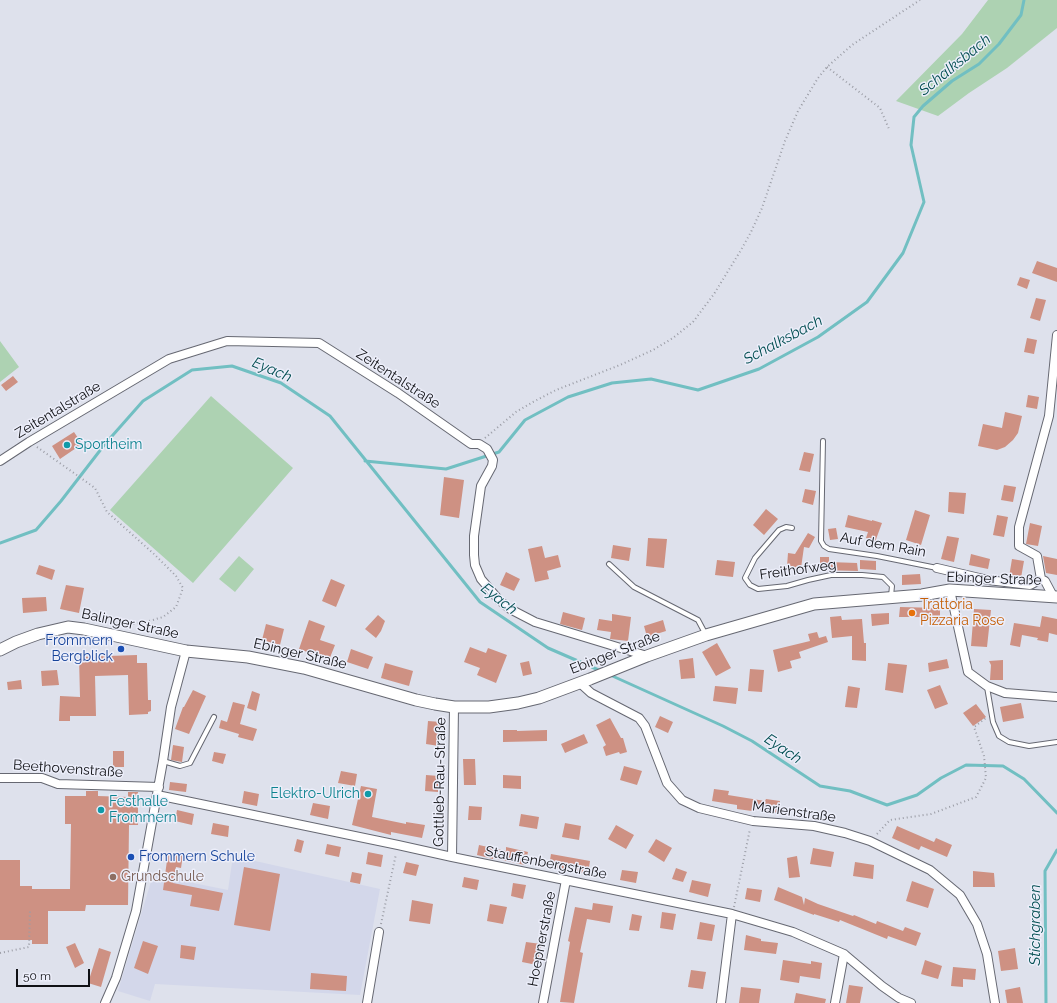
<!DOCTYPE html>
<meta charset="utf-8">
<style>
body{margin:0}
#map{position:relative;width:1057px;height:1003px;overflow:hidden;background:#dee1ec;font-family:Raleway,sans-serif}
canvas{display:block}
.scale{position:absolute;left:16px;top:969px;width:74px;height:18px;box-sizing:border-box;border:2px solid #101115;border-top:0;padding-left:5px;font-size:12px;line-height:14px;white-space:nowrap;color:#101115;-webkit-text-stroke:3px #eceefa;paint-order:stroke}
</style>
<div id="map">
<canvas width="1057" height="1003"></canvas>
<div class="scale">50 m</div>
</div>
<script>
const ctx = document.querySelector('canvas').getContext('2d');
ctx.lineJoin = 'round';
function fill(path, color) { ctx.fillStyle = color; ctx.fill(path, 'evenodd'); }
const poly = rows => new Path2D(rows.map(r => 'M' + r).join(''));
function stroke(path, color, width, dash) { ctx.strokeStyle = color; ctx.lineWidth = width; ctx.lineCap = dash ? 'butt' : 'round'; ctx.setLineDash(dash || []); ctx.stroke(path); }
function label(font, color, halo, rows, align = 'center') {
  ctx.font = font + ' Raleway,sans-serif'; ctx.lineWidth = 3; ctx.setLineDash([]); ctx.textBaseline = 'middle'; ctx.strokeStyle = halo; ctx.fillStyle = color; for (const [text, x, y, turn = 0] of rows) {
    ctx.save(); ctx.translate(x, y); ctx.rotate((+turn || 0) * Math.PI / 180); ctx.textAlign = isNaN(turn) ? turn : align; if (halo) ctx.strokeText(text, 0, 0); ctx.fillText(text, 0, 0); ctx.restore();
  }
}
const built = poly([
 [233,856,380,889,360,995,155,984,150,1001,118,991,153,875,228,890]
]);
const green = poly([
 [988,0,1057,0,1057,28,1007,68,969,93,938,116,896,101,962,34],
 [0,341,19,367,0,382],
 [211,396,293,468,193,583,110,510],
 [239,556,254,569,235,592,219,579]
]);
const stream = poly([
 [365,461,446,469,499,452,525,420,568,397,612,383,651,379,698,390,759,369,818,337,867,302,903,253,924,202,911,145,914,117,923,106,952,81,979,64,999,44,1021,15,1024,0],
 [0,543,36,530,61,501,105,444,143,401,192,370,232,366,281,383,330,416,480,602,548,648,601,671],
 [608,674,723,726,752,741,820,786,850,791,887,805,917,795,941,778,966,765,1003,766,1024,779,1057,813],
 [1046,1003,1045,871,1057,850]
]);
const building = poly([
 [1037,261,1057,268,1057,282,1032,273],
 [1020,277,1030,280,1027,289,1017,285],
 [1036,298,1046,300,1040,321,1030,318],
 [1027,338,1037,340,1034,354,1024,352],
 [13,376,18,382,6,391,1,385],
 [1028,395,1039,397,1037,409,1026,407],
 [1005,412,1022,416,1018,433,1013,440,1005,447,997,450,978,446,983,424,1002,428],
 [74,432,82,444,60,459,52,446],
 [804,452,814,454,810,472,799,470],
 [444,477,464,480,459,518,440,515],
 [1004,485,1016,487,1013,502,1001,500],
 [805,489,816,491,813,505,802,502],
 [949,492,966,493,964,514,948,512],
 [766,509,778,519,764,535,753,525],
 [915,510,930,515,921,545,906,540],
 [848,515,872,521,872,520,882,523,875,542,866,538,868,532,845,527],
 [997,515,1008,517,1004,537,993,535],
 [1030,523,1042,526,1038,546,1026,544],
 [836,528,838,539,830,540,828,529],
 [808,533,815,537,809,548,804,547,801,568,787,566,788,553,795,554],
 [947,536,959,538,954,562,941,559],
 [648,538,667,539,664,568,646,566],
 [613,545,631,548,629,561,611,558],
 [542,546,545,558,558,555,561,567,547,571,549,579,535,582,528,549],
 [971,554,990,559,988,569,969,565],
 [1043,556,1057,559,1057,575,1046,573],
 [820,557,829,557,829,562,857,563,858,571,820,570],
 [1012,559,1024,561,1021,578,1009,577],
 [717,560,735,562,733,577,715,575],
 [860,560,876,561,876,570,860,569],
 [39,565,55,570,52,580,36,574],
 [506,572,520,579,514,591,500,585],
 [920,574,921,584,902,585,902,575],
 [331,579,345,585,336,607,322,601],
 [66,585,84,588,79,613,60,609],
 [46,597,47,611,23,613,22,598],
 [900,607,940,608,940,622,921,621,921,617,899,617],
 [974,609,991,610,987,647,971,646],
 [563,612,585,618,582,630,560,624],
 [889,613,889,624,872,626,871,614],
 [612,614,631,617,628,641,610,639,611,632,597,630,599,619,612,621],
 [378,615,385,621,381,631,376,638,365,629],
 [841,616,842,620,862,619,864,643,866,643,866,661,852,660,852,636,832,638,830,617],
 [1042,616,1057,619,1057,635,1049,633,1048,642,1037,640,1038,638,1022,635,1020,647,1010,645,1014,623,1040,627],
 [309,620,325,626,320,640,335,645,329,660,299,649],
 [663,620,666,631,647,637,644,626],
 [266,624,284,629,280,645,262,640],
 [817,632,819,638,826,636,828,642,799,652,801,658,790,661,792,668,778,672,773,650,810,641,808,634],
 [717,643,731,668,716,676,702,652],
 [470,647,486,653,488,648,507,655,496,683,477,675,480,668,464,662],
 [351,649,373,657,368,669,347,662],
 [137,655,137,663,147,663,148,700,151,700,151,711,148,712,148,714,129,715,128,675,95,676,96,716,70,716,70,721,59,721,60,696,80,697,79,657],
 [693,658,695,678,681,679,679,660],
 [947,659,949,668,929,672,928,663],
 [1003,660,1003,680,990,680,991,665,989,661],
 [529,661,532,674,523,676,520,663],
 [385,663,413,671,409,686,381,678],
 [888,663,907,665,903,693,885,690],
 [750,669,764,670,762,692,748,691],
 [57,670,59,685,42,686,41,671],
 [21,680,22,689,8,690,7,682],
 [940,685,948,704,935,709,927,690],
 [715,686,738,688,736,704,713,701],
 [848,686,860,688,857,708,845,707],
 [193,690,206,696,189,734,175,729,183,707,184,707],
 [252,691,260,694,256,711,247,708],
 [233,702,245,705,240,724,257,729,253,741,238,737,239,734,219,728,221,720,227,722],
 [1021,703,1024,718,1003,722,1000,707],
 [976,704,986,717,973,726,963,713],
 [660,716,673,722,668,733,655,727],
 [610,718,621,738,623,738,627,752,620,754,619,752,606,756,603,747,606,745,596,725],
 [428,721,441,722,439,746,426,744],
 [503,730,517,730,517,731,547,730,547,741,503,742],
 [584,734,588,743,565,753,561,744],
 [173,745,184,747,182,762,171,760],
 [113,751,124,751,124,767,113,767],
 [214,752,226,754,223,764,212,761],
 [463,759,475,759,476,785,464,785],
 [624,766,642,771,637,785,620,780],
 [341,771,357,774,355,786,338,783],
 [426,775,439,776,438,792,425,791],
 [503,775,521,776,521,789,503,788],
 [170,782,187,784,186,792,169,790],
 [361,786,377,789,372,817,406,824,406,822,425,825,422,838,391,832,391,835,352,825],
 [714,789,729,791,728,795,765,801,766,799,780,801,779,813,753,809,752,811,737,809,737,805,712,801],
 [86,791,98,791,98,796,128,797,128,792,138,792,138,825,129,825,128,905,86,905,85,911,48,911,48,944,32,944,32,940,0,940,0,860,20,860,20,886,32,886,32,889,70,889,71,824,65,824,65,796,86,796],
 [244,791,259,794,257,806,242,803],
 [313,803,330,806,328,819,310,815],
 [469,806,482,807,481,820,468,820],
 [177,810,194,814,192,825,175,821],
 [521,814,539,817,537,829,519,826],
 [213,823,229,826,228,837,211,834],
 [565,823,581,826,579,840,562,837],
 [616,825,634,835,626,849,608,839],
 [897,826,934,842,936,838,952,845,947,857,921,846,919,850,892,838],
 [297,839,304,841,301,853,294,851],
 [656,839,672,848,664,862,648,852],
 [327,844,341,847,339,857,325,854],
 [479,845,506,851,506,847,528,852,525,865,493,858,493,859,477,855],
 [813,848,834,852,831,867,810,864],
 [368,852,383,855,381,867,366,864],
 [168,853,183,855,181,868,176,867,173,883,223,893,219,911,190,906,192,895,163,890],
 [551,854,590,861,588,874,549,866],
 [797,856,800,877,789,878,787,858],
 [406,862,419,865,416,876,403,873],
 [855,862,874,865,873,879,853,876],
 [244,867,280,874,270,931,234,925],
 [676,868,687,872,683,882,672,879],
 [622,870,638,872,636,883,620,880],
 [973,871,994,873,995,887,973,887],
 [352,872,362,874,360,884,350,882],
 [464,877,479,880,477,890,462,887],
 [692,880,711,884,708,897,689,892],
 [912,881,934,889,928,908,906,901],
 [513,883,526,885,523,899,511,896],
 [778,887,802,897,804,905,805,898,818,904,853,916,854,915,876,924,877,921,903,931,905,927,921,933,916,946,888,936,887,939,840,920,839,922,814,914,814,915,774,900],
 [747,888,762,890,760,902,745,899],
 [412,900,433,904,430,924,409,921],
 [593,903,613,906,610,923,587,919,580,952,583,953,574,1003,560,1002,570,942,568,941,575,907,592,910],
 [490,904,507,907,503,924,487,921],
 [662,912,676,914,673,930,660,928],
 [632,914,642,916,639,931,629,930],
 [700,922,715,925,712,941,697,939],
 [746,935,761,939,761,941,778,943,776,954,744,950],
 [143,941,158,946,148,974,134,968],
 [526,942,541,944,537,965,522,962],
 [75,943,84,963,75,968,66,947],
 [181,945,196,947,194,960,180,958],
 [99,948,111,952,101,987,88,983],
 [1015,948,1018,969,1001,971,998,951],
 [783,960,811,964,811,961,822,963,820,979,800,976,799,983,780,980],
 [925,960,942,966,938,979,921,974],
 [953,967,976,969,975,980,963,979,963,987,951,986],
 [691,970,706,972,703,989,688,987],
 [311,973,347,976,346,991,310,989],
 [849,985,863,987,860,1003,846,1003],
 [741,987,761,989,759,1003,739,1003],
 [1020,987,1023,1003,1007,1003,1005,990],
 [796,993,826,999,825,1003,794,1003]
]);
const path = poly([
 [827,67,880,108,889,129],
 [485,438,516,412,533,402,556,390,620,365,653,350,673,338,693,322,714,294,741,250,751,232,762,208,785,141,798,111,818,78,827,67,852,45,920,0],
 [37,447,95,488,107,512,154,554,176,576,183,588,176,607,163,617,146,622,121,626],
 [877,834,890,820,931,814,976,797,986,778,984,756,974,727,986,718],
 [734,907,750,829],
 [381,924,396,854],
 [0,953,29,947,30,910]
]);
const lane = poly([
 [823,441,821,541,824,546,829,549,877,556,937,568],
 [792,528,786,527,779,530,755,558,745,578,750,585,758,589,787,586,808,580,831,575,862,575,883,577,892,586,891,596],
 [609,564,634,587,698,620,706,635],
 [987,687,993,722,999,736,1009,742,1029,746,1057,742],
 [163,761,180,766,190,763,214,717]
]);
const street = poly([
 [0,461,29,442,169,359,227,341,319,343,398,393,471,444,479,444,487,449,493,460,492,466,481,486,474,536,474,555,475,565,481,579,499,600,510,609,535,622,647,656],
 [937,568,988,580,1030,585,1041,579],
 [950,590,968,672,987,686,1005,693,1057,697],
 [1053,596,1045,581,1041,579,1037,556,1019,546,1019,527,1049,416,1057,335],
 [580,683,591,693,639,718,645,726,667,783,682,800,699,808,753,821,814,826,845,833,870,841,930,870,960,895,977,924,987,954,995,1003],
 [0,778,42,778,58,784,159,787],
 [157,795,398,845,452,857,732,914,793,932,844,954,882,986,899,998,911,1003],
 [452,857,454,707],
 [105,1003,116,978,136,911,163,761,171,707,186,651],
 [367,1003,379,932],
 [543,1003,566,880],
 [721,1003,732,914],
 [835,1003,844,954]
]);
const secondary = poly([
 [0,650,16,642,38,634,68,627,84,629,186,651,248,657,304,668,416,700,435,704,454,707,489,707,518,703,539,698,590,679,647,656,706,635,814,604,922,595,950,590,1057,597]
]);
const markers = [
 [67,445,4,"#0f9aa8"],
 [912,613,4,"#e8710a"],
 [121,649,4,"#1a4fb4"],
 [368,794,4,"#0f9aa8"],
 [101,810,4,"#0f9aa8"],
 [131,857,4,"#1a4fb4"],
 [113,877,4,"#8d6e63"]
];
const streetNames = [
 ["Zeitentalstraße",398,379,33],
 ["Zeitentalstraße",58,410,-31],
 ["Auf dem Rain",883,545,10],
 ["Freithofweg",798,570,-8],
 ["Ebinger Straße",994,579,2],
 ["Balinger Straße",130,624,12],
 ["Ebinger Straße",615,653,-21],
 ["Ebinger Straße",300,654,13],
 ["Beethovenstraße",68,769,4],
 ["Gottlieb-Rau-Straße",440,782,-89],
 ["Marienstraße",794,812,8],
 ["Stauffenbergstraße",546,863,11],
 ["Hoepnerstraße",542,939,-79]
];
const cultureNames = [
 ["Sportheim",75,445],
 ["Elektro-Ulrich",360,794,"right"],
 ["Festhalle",109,802],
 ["Frommern",109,818]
];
const foodNames = [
 ["Trattoria",920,605],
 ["Pizzaria Rose",920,621]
];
const transitNames = [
 ["Frommern",113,641],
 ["Bergblick",113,657],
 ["Frommern Schule",139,857,"left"]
];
const educationNames = [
 ["Grundschule",121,877]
];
const waterNames = [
 ["Schalksbach",955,65,-39],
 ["Schalksbach",783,340,-28],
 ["Eyach",272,370,23],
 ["Eyach",499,599,38],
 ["Eyach",783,749,34],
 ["Stichgraben",1035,925,-90]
];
fill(built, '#d3d7ea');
fill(green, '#add2b2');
stroke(stream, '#71bfc2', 3);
fill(building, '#ce9183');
stroke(lane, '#666872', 6);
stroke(street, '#666872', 10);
stroke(secondary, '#666872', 13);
stroke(path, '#9b9da6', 2, [1, 3]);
stroke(lane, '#fff', 4);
stroke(street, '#fff', 8);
stroke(secondary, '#fff', 11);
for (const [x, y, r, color] of markers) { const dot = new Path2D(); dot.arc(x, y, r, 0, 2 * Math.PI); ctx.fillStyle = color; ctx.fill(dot); stroke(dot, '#eceefa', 1.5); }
label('14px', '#101115', '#eceefa', streetNames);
label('14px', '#0d838f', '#eceefa', cultureNames, 'left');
label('14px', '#c56008', '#eceefa', foodNames, 'left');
label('14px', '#164399', '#eceefa', transitNames, 'right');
label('14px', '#785e54', '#eceefa', educationNames, 'left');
label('italic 15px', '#024e51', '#eceefa', waterNames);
</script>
